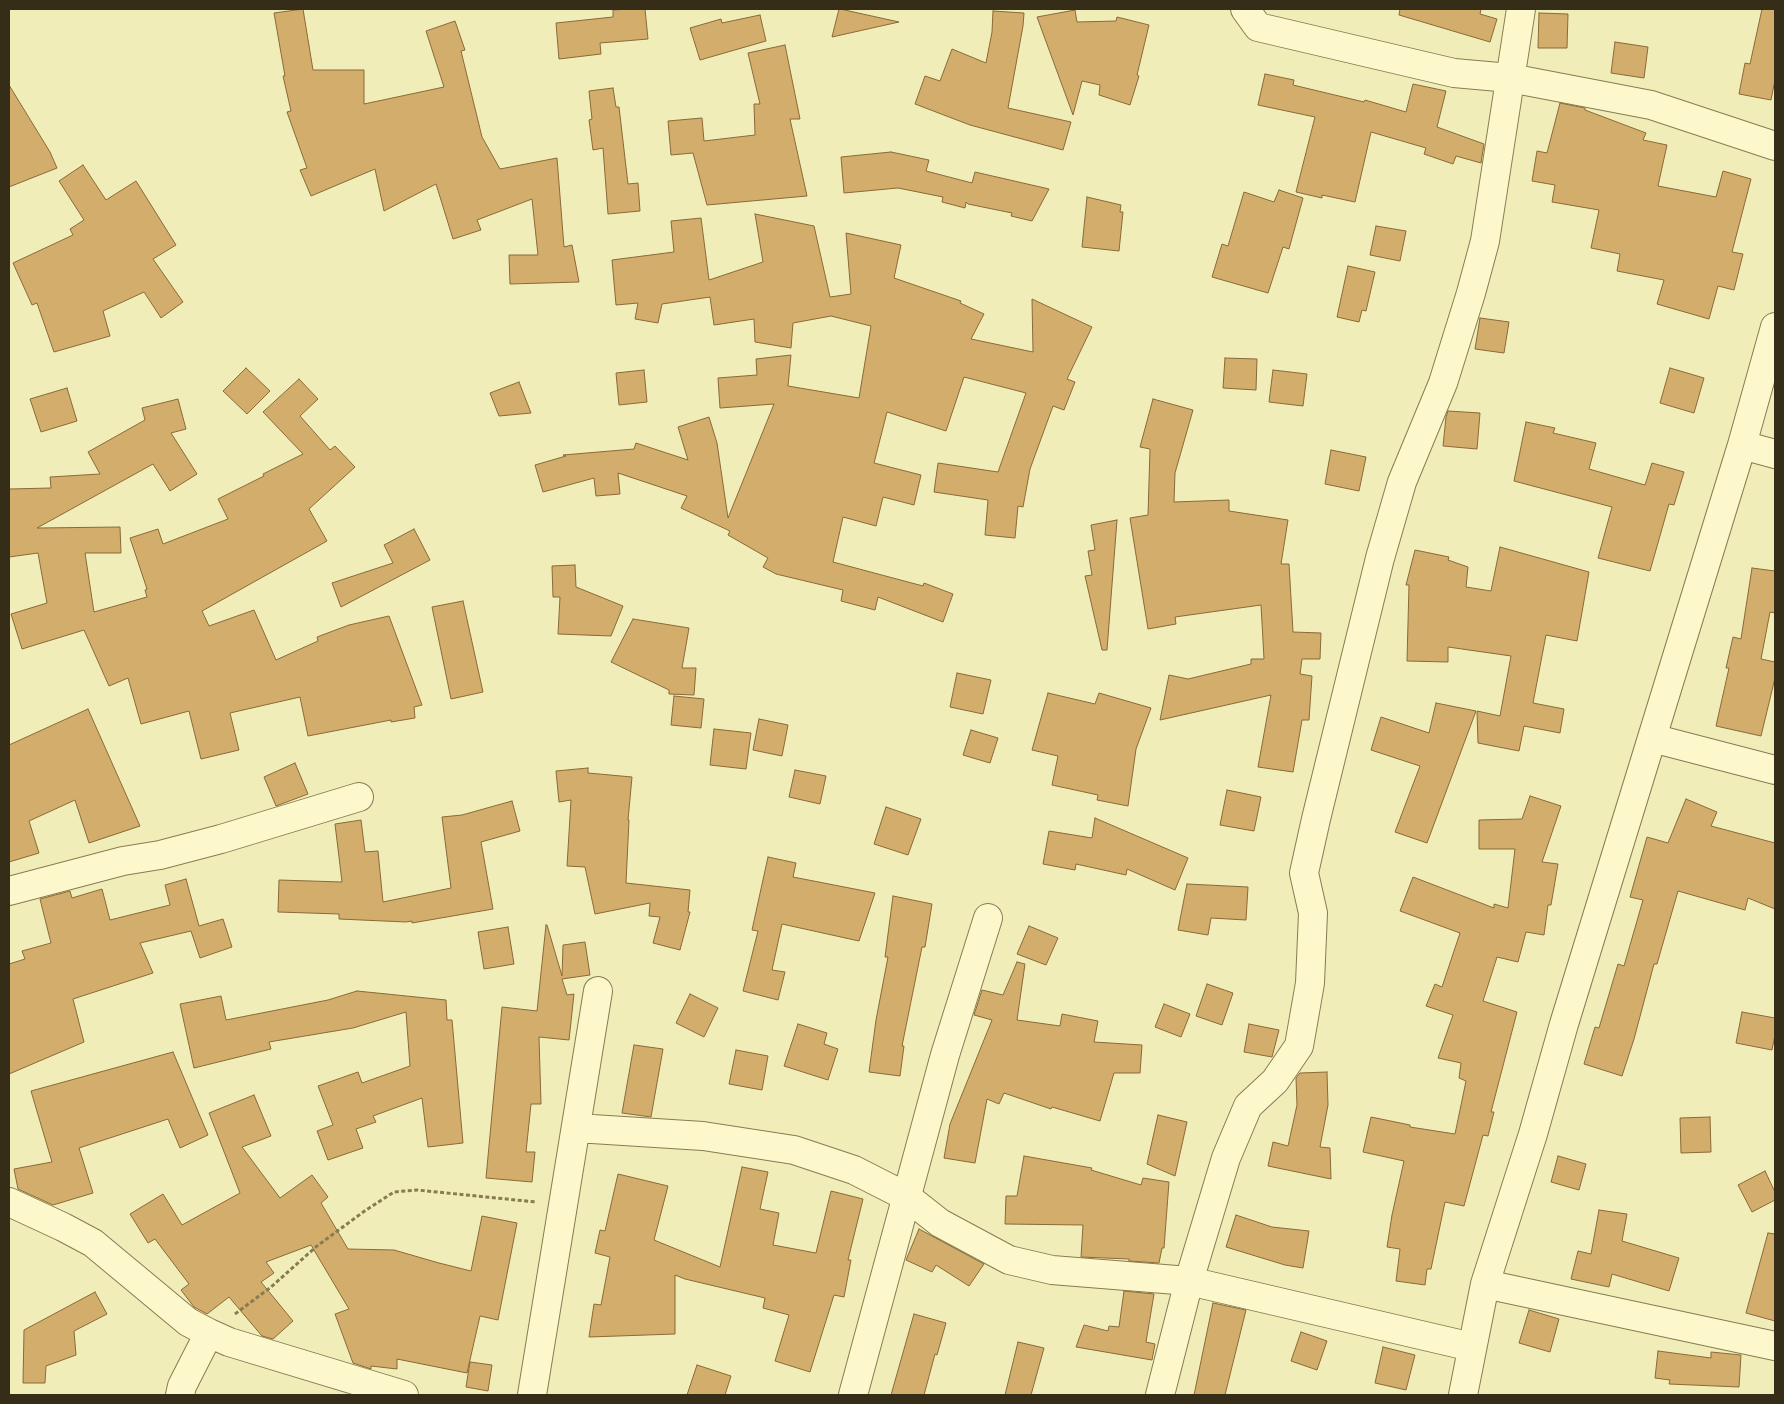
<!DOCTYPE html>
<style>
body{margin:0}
#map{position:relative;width:1784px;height:1404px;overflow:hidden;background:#f1edb9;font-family:"IBM Plex Serif",serif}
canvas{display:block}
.frame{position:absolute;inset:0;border:10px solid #362d19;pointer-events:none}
</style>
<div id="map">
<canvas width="1784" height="1404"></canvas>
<div class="frame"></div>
</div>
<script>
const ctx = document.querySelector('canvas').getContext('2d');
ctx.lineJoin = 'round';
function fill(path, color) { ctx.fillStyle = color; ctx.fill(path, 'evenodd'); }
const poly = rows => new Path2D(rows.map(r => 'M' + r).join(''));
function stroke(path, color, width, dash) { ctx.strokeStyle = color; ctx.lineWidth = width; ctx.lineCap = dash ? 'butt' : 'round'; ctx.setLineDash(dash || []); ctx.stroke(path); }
const building = poly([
 [303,9,313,70,364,70,364,104,444,87,426,31,455,21,465,50,461,51,482,137,500,169,557,158,564,247,572,245,579,282,510,284,509,255,538,255,532,199,477,220,481,230,453,239,436,184,384,211,375,169,311,196,300,170,307,168,287,112,291,111,283,76,285,76,274,13,303,9],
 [629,9,645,9,648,39,600,43,601,54,559,59,556,23,613,17,613,10,629,9],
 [839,9,840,9,899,22,832,37,839,9],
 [1400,9,1481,9,1480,14,1497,19,1490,42,1399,15,1400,9],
 [1762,9,1775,9,1775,80,1771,100,1739,94,1745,63,1750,64,1762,9],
 [1075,10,1077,22,1116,21,1117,17,1149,25,1137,75,1139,76,1130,105,1099,95,1100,85,1082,81,1073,115,1037,17,1075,10],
 [993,11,1024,13,1023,26,1008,108,1071,122,1063,150,970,125,915,104,925,76,940,81,952,49,986,63,992,32,993,11],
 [1539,13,1568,14,1567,48,1538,48,1539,13],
 [760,15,766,41,700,60,690,28,721,19,722,23,760,15],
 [1615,42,1648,47,1644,78,1611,73,1615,42],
 [785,45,800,119,790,119,807,196,707,205,693,153,671,155,668,121,702,118,704,141,755,135,754,104,760,104,748,53,785,45],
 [1265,74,1294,80,1293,85,1364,102,1365,100,1406,112,1413,84,1446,91,1437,127,1484,144,1481,163,1456,156,1453,164,1424,154,1426,148,1371,132,1355,202,1322,195,1322,198,1296,192,1315,117,1258,105,1265,74],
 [9,85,50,152,57,168,9,187,9,85],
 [613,88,616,107,619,107,628,184,638,183,640,211,608,214,603,148,593,150,589,120,592,119,589,91,613,88],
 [1560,103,1585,108,1585,110,1646,133,1643,140,1667,145,1658,186,1716,197,1723,171,1751,179,1732,252,1743,254,1734,290,1718,286,1709,319,1657,304,1664,280,1617,271,1620,254,1591,248,1599,210,1552,202,1555,185,1532,181,1537,151,1547,153,1560,103],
 [891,152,929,160,926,171,972,183,975,172,1049,189,1032,221,1011,216,1012,213,968,204,966,202,965,208,942,202,943,197,898,188,844,193,841,157,891,152],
 [83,165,106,200,136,181,176,245,153,259,183,302,161,318,144,292,103,311,110,336,54,352,37,303,32,305,13,263,73,235,70,229,84,220,59,181,83,165],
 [1279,190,1303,198,1289,249,1283,247,1268,293,1212,277,1222,244,1228,246,1244,192,1274,202,1279,190],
 [1087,197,1121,205,1120,212,1123,212,1119,251,1082,247,1087,197],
 [755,214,814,226,830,297,851,294,846,233,901,245,894,278,961,301,960,303,984,314,971,339,1033,352,1032,299,1092,327,1067,379,1075,382,1064,410,1053,406,1030,469,1023,507,1018,506,1015,538,985,535,988,500,934,492,938,463,998,472,1026,393,964,377,946,431,887,412,874,463,921,475,914,505,883,497,876,526,843,517,833,562,923,586,924,583,953,594,943,622,878,597,875,610,841,601,843,590,776,574,763,567,768,558,728,535,730,531,681,508,687,496,618,473,620,494,596,496,594,478,543,492,535,465,566,456,563,455,634,449,636,443,688,460,678,427,709,417,717,443,728,518,774,404,720,408,718,378,757,375,756,359,791,355,788,386,859,398,871,326,831,316,793,323,791,348,755,342,754,319,714,325,710,297,662,304,658,323,635,319,638,303,616,305,612,260,674,252,671,221,701,218,709,280,763,262,755,214],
 [1376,226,1406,231,1400,261,1370,255,1376,226],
 [1348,266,1375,272,1366,311,1362,310,1359,322,1337,317,1348,266],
 [1480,318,1509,322,1504,353,1475,349,1480,318],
 [1225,358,1257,359,1256,390,1223,388,1225,358],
 [246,368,270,391,247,414,223,391,246,368],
 [1670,368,1704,378,1694,413,1660,403,1670,368],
 [644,370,647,402,619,405,616,373,644,370],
 [1273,370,1307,374,1303,406,1269,402,1273,370],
 [299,379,318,399,300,416,330,450,335,446,355,467,309,509,327,541,202,611,209,626,254,610,276,660,318,641,317,637,349,625,389,616,422,705,414,707,415,718,391,722,391,720,308,736,300,697,230,713,239,750,201,759,189,711,141,724,128,678,109,686,84,630,22,649,11,614,47,603,38,553,9,557,9,489,51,488,50,477,100,474,88,452,145,420,142,408,178,399,186,429,171,433,197,474,170,491,153,464,37,528,120,527,121,553,85,553,94,612,147,597,145,590,147,589,130,538,158,529,163,544,228,519,218,499,264,476,263,474,303,454,263,412,299,379],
 [519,382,531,413,499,416,490,393,519,382],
 [67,388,77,421,41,432,30,399,67,388],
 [1153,399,1193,410,1175,473,1174,502,1229,500,1229,511,1288,520,1281,564,1289,564,1293,632,1321,633,1320,659,1302,659,1300,674,1312,676,1309,720,1302,720,1293,772,1258,767,1271,695,1160,720,1169,675,1188,679,1251,664,1251,659,1264,659,1261,605,1175,617,1176,624,1148,629,1130,518,1148,515,1150,449,1140,447,1153,399],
 [1448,411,1480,413,1477,449,1443,446,1446,417,1448,411],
 [1526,422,1555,428,1553,433,1596,443,1589,469,1645,485,1652,463,1684,472,1674,505,1669,504,1650,571,1598,558,1612,507,1514,481,1526,422],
 [1331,450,1366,457,1359,491,1325,484,1331,450],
 [1117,520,1107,650,1102,650,1085,576,1092,575,1088,551,1095,550,1091,525,1117,520],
 [414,529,430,560,341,607,332,583,393,563,384,545,414,529],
 [1500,547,1589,572,1577,641,1546,635,1533,703,1564,709,1560,733,1524,726,1519,751,1478,743,1477,711,1500,716,1511,656,1448,647,1448,662,1407,661,1409,585,1406,585,1415,550,1449,557,1448,560,1468,567,1466,587,1491,591,1500,547],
 [575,565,576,587,623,606,611,636,558,634,560,597,553,597,552,566,575,565],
 [1752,568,1775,571,1775,613,1770,612,1761,659,1775,662,1775,678,1761,736,1716,726,1729,668,1726,668,1733,637,1741,639,1752,568],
 [463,601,483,692,451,699,432,607,463,601],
 [633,619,689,628,682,668,696,668,694,695,669,694,669,690,611,662,633,619],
 [957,673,991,680,983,714,950,707,957,673],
 [1048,693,1095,704,1099,693,1151,708,1136,749,1128,806,1097,800,1098,795,1052,785,1058,756,1032,750,1048,693],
 [674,696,704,699,701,728,671,725,674,696],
 [1436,703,1476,711,1427,843,1395,832,1420,766,1371,750,1381,717,1429,733,1436,703],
 [88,709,140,826,89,843,75,800,29,821,39,853,9,862,9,745,88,709],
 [759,719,788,725,782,756,753,750,759,719],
 [714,729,751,733,746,769,710,765,714,729],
 [971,730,998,738,990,763,963,755,971,730],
 [295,763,308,794,276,806,264,777,295,763],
 [588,768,588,773,632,777,628,820,629,820,626,883,690,890,688,912,690,912,680,950,653,943,660,917,649,916,650,903,595,914,585,867,567,866,571,800,559,802,556,771,588,768],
 [795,770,826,776,820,804,789,797,795,770],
 [1227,790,1261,797,1254,831,1220,825,1227,790],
 [1530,796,1561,806,1542,862,1558,864,1551,905,1548,905,1544,935,1526,932,1518,962,1497,957,1483,1001,1517,1012,1491,1112,1494,1112,1488,1136,1483,1135,1464,1206,1445,1202,1431,1269,1427,1269,1425,1285,1396,1281,1400,1249,1387,1247,1392,1215,1404,1161,1363,1152,1371,1117,1410,1125,1410,1127,1455,1134,1466,1081,1459,1078,1461,1063,1438,1058,1453,1015,1426,1006,1435,984,1442,987,1460,933,1400,911,1413,877,1494,908,1494,904,1508,908,1515,849,1479,849,1479,820,1522,819,1530,796],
 [1686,799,1717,812,1711,826,1775,843,1775,909,1748,898,1745,910,1678,891,1657,964,1654,964,1634,1039,1622,1076,1584,1064,1595,1027,1599,1028,1618,964,1624,966,1643,900,1630,897,1647,837,1668,843,1686,799],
 [512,801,520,831,481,842,493,909,412,923,412,921,406,922,339,919,339,914,278,912,279,880,342,882,335,824,361,820,365,852,378,851,383,902,451,888,442,817,462,815,512,801],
 [886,807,921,819,908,855,874,844,886,807],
 [1095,818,1188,858,1175,890,1127,869,1126,875,1076,864,1075,870,1043,864,1049,831,1092,838,1095,818],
 [768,857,796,863,793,877,875,893,859,941,782,924,772,970,785,972,778,1000,743,991,758,931,752,930,768,857],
 [186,879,199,926,223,919,232,947,200,958,191,931,140,943,153,973,73,999,84,1042,9,1074,9,964,25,959,22,951,51,943,40,899,70,891,72,898,102,889,110,920,170,905,165,885,186,879],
 [1187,884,1248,887,1246,920,1211,918,1208,935,1178,930,1187,884],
 [893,896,932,904,925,947,922,947,902,1046,904,1046,900,1076,869,1072,876,1020,888,957,885,957,893,896],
 [546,925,547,925,562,976,563,945,585,942,590,975,562,979,567,995,574,994,569,1040,539,1037,541,1104,531,1104,526,1152,535,1152,532,1182,486,1178,502,1007,537,1011,546,925],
 [1029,926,1058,938,1046,965,1017,954,1029,926],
 [508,927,514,964,484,969,478,932,508,927],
 [1017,962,1025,964,1017,1020,1060,1026,1062,1014,1098,1021,1094,1042,1142,1045,1140,1073,1114,1073,1100,1121,1052,1107,1051,1109,1004,1093,999,1104,987,1099,975,1163,944,1158,950,1124,992,1020,974,1015,982,990,1003,995,1017,962],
 [1207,984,1233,993,1222,1025,1196,1016,1207,984],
 [357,991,446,1000,447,1020,452,1020,463,1143,428,1147,422,1098,373,1116,376,1122,356,1129,363,1148,328,1160,317,1131,333,1125,318,1086,358,1072,362,1083,410,1066,406,1012,353,1028,269,1042,271,1049,194,1068,180,1004,221,996,226,1020,328,1000,357,991],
 [690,994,718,1008,704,1037,676,1023,690,994],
 [1164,1004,1190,1014,1181,1037,1155,1027,1164,1004],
 [1742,1012,1775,1018,1775,1035,1772,1050,1736,1043,1742,1012],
 [798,1024,827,1033,824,1044,838,1049,828,1080,784,1066,798,1024],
 [1249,1024,1279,1030,1272,1057,1244,1052,1249,1024],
 [634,1045,663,1049,651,1117,622,1113,634,1045],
 [736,1050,768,1056,762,1090,729,1084,736,1050],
 [173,1052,208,1135,180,1148,168,1119,79,1148,93,1193,53,1205,18,1189,14,1169,52,1162,31,1091,173,1052],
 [1327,1072,1328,1105,1320,1147,1330,1148,1331,1179,1268,1166,1273,1142,1288,1146,1297,1105,1296,1078,1300,1073,1327,1072],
 [254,1095,271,1136,242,1147,280,1198,312,1175,328,1197,321,1203,348,1249,394,1250,439,1263,471,1271,482,1216,517,1223,498,1320,480,1316,467,1373,397,1359,397,1369,371,1366,371,1369,353,1363,335,1314,349,1309,311,1245,266,1262,274,1273,261,1282,293,1321,273,1339,262,1336,229,1297,207,1314,194,1307,181,1290,189,1284,155,1239,148,1243,130,1214,163,1194,182,1225,240,1193,209,1113,254,1095],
 [1158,1115,1187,1122,1175,1176,1147,1164,1158,1115],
 [1710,1117,1711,1152,1681,1153,1680,1118,1710,1117],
 [1024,1156,1092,1168,1091,1170,1141,1185,1143,1178,1169,1182,1164,1248,1162,1248,1159,1263,1129,1261,1129,1259,1081,1257,1083,1225,1005,1224,1006,1196,1017,1196,1024,1156],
 [1558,1156,1586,1164,1579,1190,1551,1182,1558,1156],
 [742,1167,768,1172,760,1209,779,1213,773,1245,816,1253,831,1191,863,1199,848,1260,851,1260,844,1297,834,1295,810,1372,775,1361,789,1315,763,1308,765,1298,685,1279,675,1275,675,1334,589,1337,594,1304,601,1305,610,1257,595,1253,600,1230,605,1231,618,1174,668,1186,654,1240,720,1267,742,1167],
 [1765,1171,1775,1192,1775,1200,1752,1212,1738,1185,1765,1171],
 [1599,1210,1627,1214,1622,1241,1679,1258,1669,1291,1612,1274,1609,1287,1571,1279,1578,1251,1591,1254,1599,1210],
 [1236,1215,1272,1227,1309,1231,1303,1268,1285,1265,1226,1247,1236,1215],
 [919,1229,984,1264,969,1286,936,1265,932,1272,906,1260,919,1229],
 [1768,1233,1775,1234,1775,1321,1746,1313,1768,1233],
 [1124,1291,1154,1294,1146,1342,1155,1344,1152,1360,1076,1347,1084,1325,1108,1331,1109,1326,1119,1327,1124,1291],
 [95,1292,107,1314,74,1331,76,1355,46,1366,45,1383,23,1383,24,1330,95,1292],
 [1213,1303,1246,1310,1225,1395,1194,1395,1213,1303],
 [1529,1310,1559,1319,1550,1352,1519,1343,1529,1310],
 [914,1314,946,1323,937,1355,935,1354,924,1395,891,1395,914,1314],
 [1301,1332,1327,1341,1317,1370,1291,1361,1301,1332],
 [1018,1342,1044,1348,1031,1395,1005,1395,1018,1342],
 [1383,1347,1415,1355,1406,1390,1375,1383,1383,1347],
 [1658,1351,1711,1358,1711,1352,1741,1355,1739,1387,1669,1384,1670,1380,1655,1378,1658,1351],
 [470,1362,492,1365,488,1391,466,1387,470,1362],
 [697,1365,731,1376,725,1395,687,1395,697,1365]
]);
const path = poly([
 [235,1314,271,1287,317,1246,366,1210,394,1192,417,1190,536,1202]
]);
const street = poly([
 [1245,9,1258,27,1454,73,1510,78,1651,105,1775,146],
 [1742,445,1775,454],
 [1652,738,1775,770],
 [9,891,123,861,160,855,221,839,359,797],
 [576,1128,703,1136,794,1150,854,1170,907,1197,940,1223,1009,1260,1052,1270,1189,1281,1472,1347],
 [9,1202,63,1227,93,1243,188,1322,209,1333,229,1342,404,1395],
 [1485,1284,1775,1346],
 [180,1395,182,1386,209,1333],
 [532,1395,598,991],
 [853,1395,945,1055,988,918],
 [1160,1395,1189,1281,1226,1158,1248,1106,1275,1081,1299,1046,1310,983,1313,913,1304,873,1316,819,1380,558,1402,482,1443,383,1471,293,1485,241,1521,9],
 [1463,1395,1485,1284,1533,1134,1564,1024,1742,445,1775,327]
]);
fill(building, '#d2ad6b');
stroke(building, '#896a37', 1);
stroke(street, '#887b52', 30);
stroke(path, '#887b52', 3, [4, 2.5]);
stroke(street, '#fcf8cc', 28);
</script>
